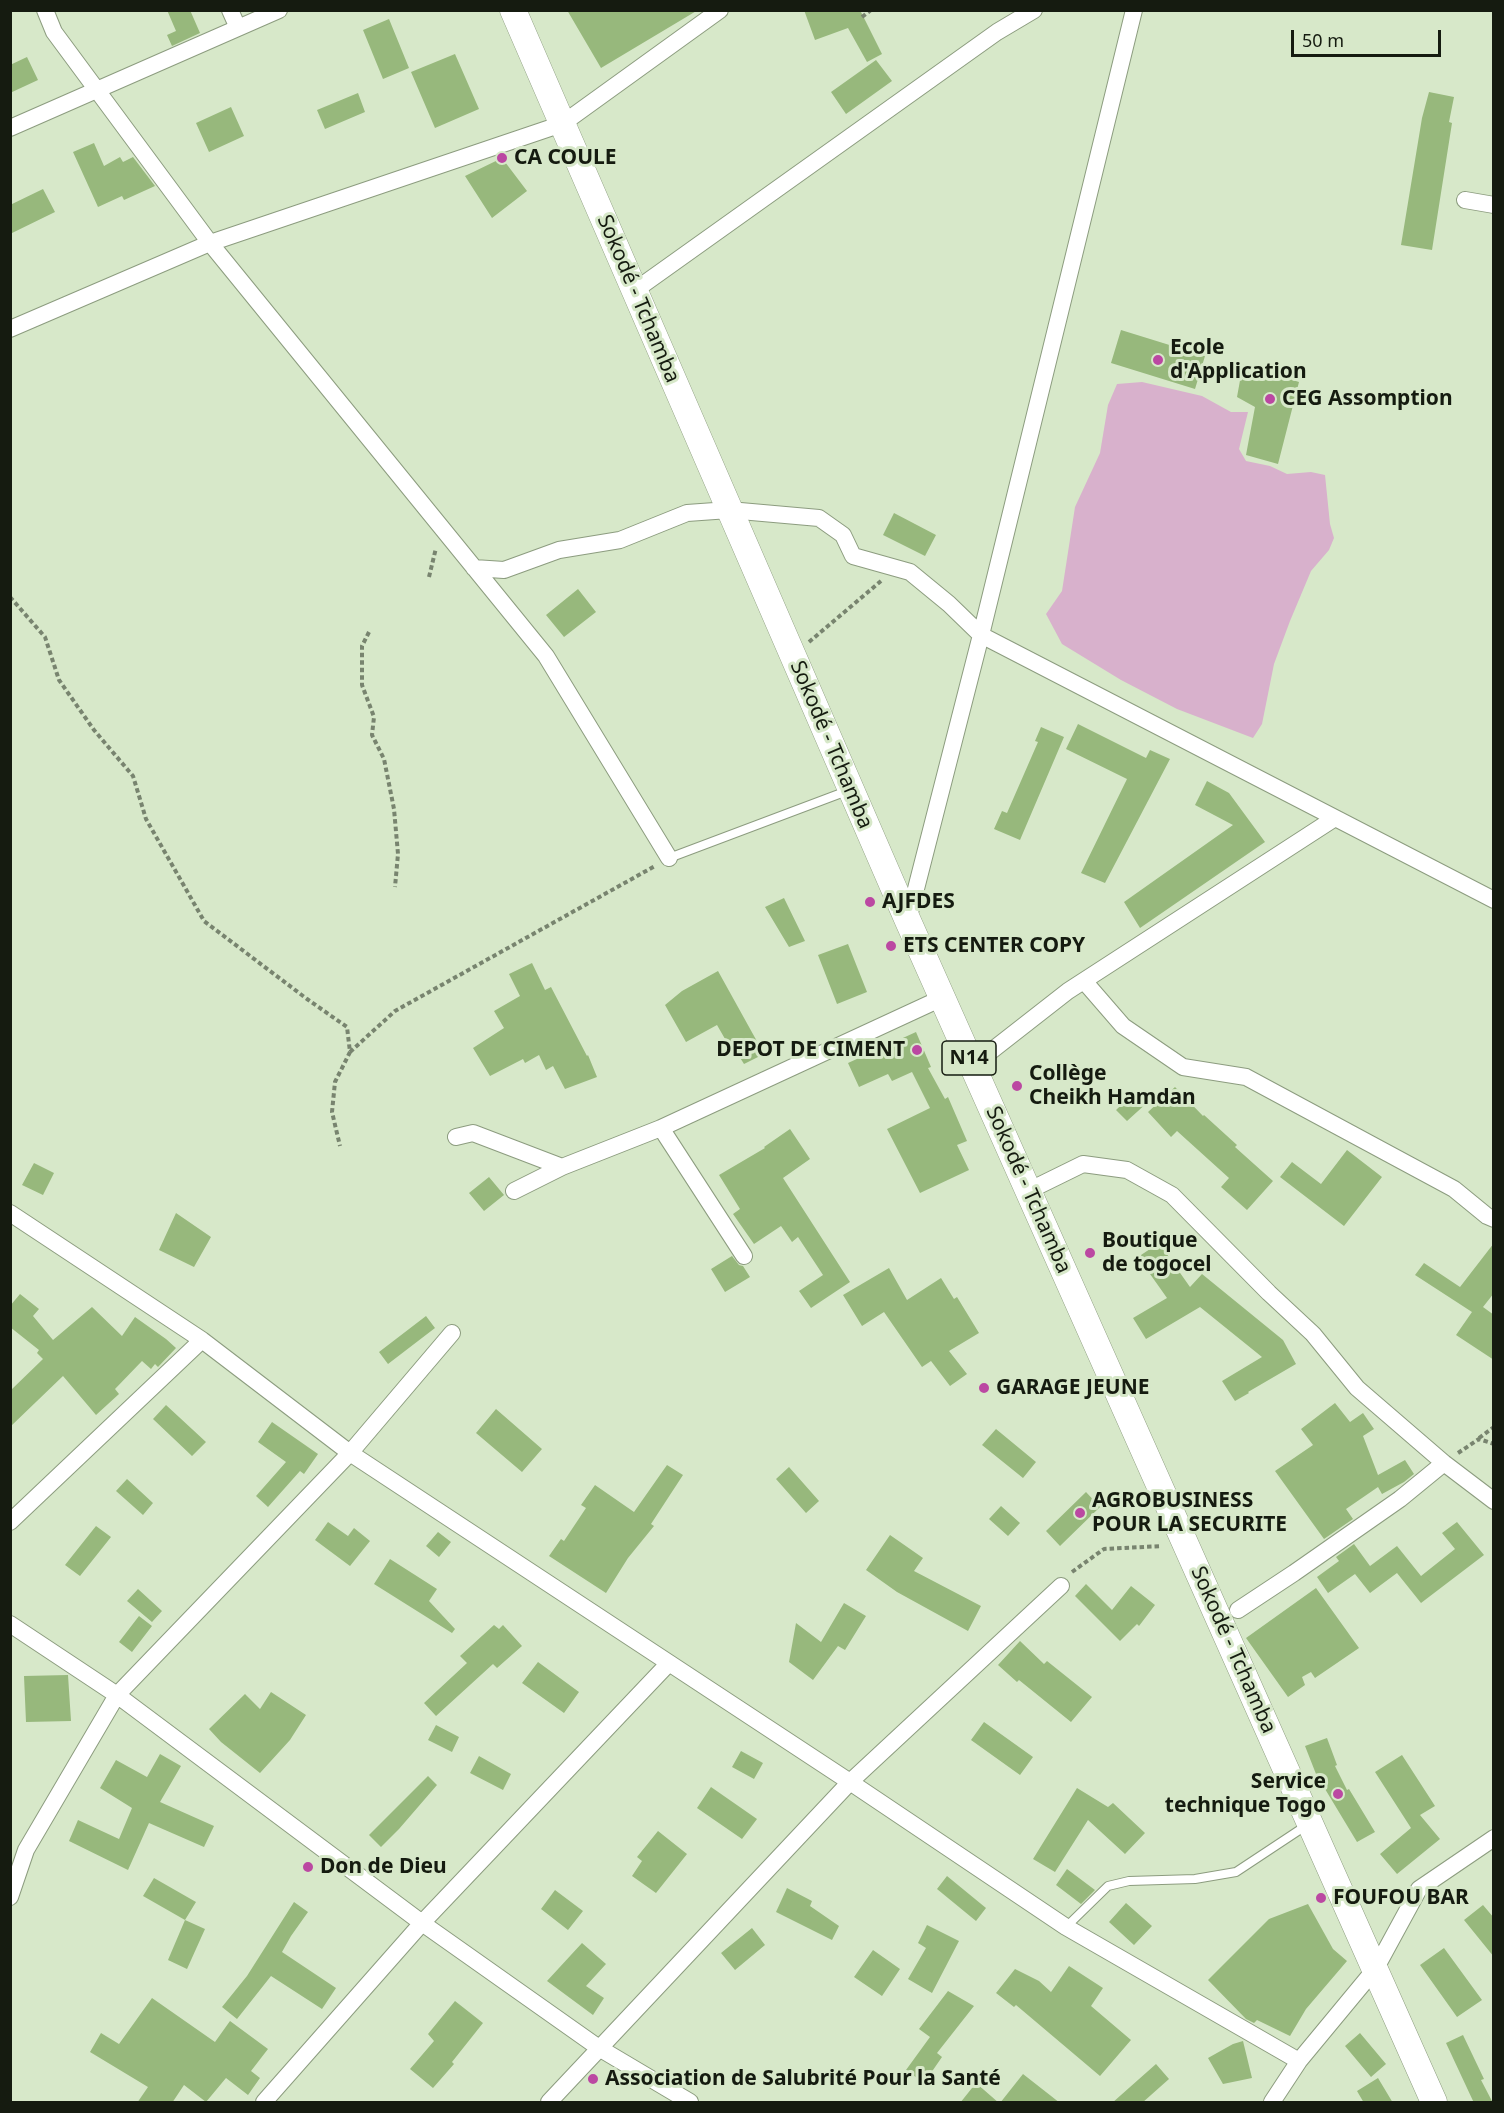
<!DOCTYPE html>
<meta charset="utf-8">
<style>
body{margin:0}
#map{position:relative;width:1504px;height:2113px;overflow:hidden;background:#d7e8c9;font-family:"Noto Sans",sans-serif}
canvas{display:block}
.frame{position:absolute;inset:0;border:12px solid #151b10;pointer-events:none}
.scale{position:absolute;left:1291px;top:30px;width:150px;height:27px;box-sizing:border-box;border:3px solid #151b10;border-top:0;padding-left:8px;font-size:18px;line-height:21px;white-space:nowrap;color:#151b10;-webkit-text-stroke:4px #d7e8c9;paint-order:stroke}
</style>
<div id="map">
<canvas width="1504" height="2113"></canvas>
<div class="frame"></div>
<div class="scale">50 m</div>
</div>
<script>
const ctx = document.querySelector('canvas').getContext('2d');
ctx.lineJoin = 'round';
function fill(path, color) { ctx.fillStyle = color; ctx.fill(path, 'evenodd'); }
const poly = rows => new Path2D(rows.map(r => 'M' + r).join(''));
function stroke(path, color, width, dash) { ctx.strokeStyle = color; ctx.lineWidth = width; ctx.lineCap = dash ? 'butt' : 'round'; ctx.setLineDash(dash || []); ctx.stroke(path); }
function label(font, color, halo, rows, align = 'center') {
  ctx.font = font + ' "Noto Sans",sans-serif'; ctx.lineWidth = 6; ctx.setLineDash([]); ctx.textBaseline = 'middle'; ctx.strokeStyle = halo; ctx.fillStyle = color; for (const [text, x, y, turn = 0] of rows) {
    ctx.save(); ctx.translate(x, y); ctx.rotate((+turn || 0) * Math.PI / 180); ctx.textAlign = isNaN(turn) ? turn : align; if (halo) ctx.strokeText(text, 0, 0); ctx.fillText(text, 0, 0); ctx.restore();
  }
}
const green = poly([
 [1142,382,1202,396,1231,412,1248,412,1239,449,1246,461,1270,466,1287,474,1311,472,1325,475,1330,524,1334,538,1329,550,1311,571,1290,621,1274,664,1262,724,1253,738,1177,709,1121,680,1062,644,1046,614,1062,591,1075,507,1100,453,1108,405,1117,384]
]);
const building = poly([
 [167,10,190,10,200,33,172,46,167,35,176,31],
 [567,10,698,10,601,68],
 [804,10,860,10,882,54,867,62,848,28,815,40],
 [389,19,409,68,383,79,363,30],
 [455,54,479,109,435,128,411,72],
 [27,57,38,80,10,93,10,65],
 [876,60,892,81,846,114,831,92],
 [1429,92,1454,97,1449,122,1452,123,1432,250,1401,245,1422,118],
 [358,93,365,112,325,129,317,110],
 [231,107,244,136,209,152,196,123],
 [94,143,104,166,120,157,123,162,133,157,155,186,124,200,122,196,98,207,73,152],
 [502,158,527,191,492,218,465,176],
 [43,189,55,212,10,234,10,205],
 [1121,330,1205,356,1195,389,1111,363],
 [1243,364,1299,382,1278,464,1246,455,1255,407,1237,397],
 [894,513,936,535,925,556,883,535],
 [578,589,596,612,564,637,546,615],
 [1078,724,1146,758,1150,750,1170,759,1105,883,1081,873,1127,779,1066,749],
 [1041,727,1064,737,1020,840,994,829,1002,811,1007,813,1038,742,1035,741],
 [1207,781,1229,793,1265,842,1140,928,1124,902,1233,825,1195,805],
 [784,898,805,941,789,947,765,907],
 [848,944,867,992,837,1004,818,955],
 [532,963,545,990,551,987,587,1056,588,1055,597,1077,565,1089,553,1066,546,1070,539,1055,525,1063,523,1059,490,1076,473,1048,504,1028,494,1011,520,996,509,974],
 [718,971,764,1054,744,1064,739,1056,736,1058,717,1025,686,1042,665,1005,682,991],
 [916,1032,931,1067,928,1068,945,1099,948,1097,967,1141,957,1145,969,1170,920,1193,887,1129,930,1108,912,1072,892,1081,888,1074,859,1087,848,1063],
 [1175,1087,1203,1116,1204,1115,1237,1145,1235,1147,1273,1181,1247,1210,1221,1187,1229,1178,1177,1131,1171,1137,1148,1112],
 [1137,1090,1148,1102,1127,1121,1116,1110],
 [790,1129,810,1159,783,1178,850,1282,811,1308,799,1291,823,1275,798,1237,792,1242,781,1226,754,1244,733,1214,740,1209,719,1175,765,1148,764,1147],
 [1347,1150,1382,1177,1344,1226,1280,1177,1292,1162,1321,1184],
 [34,1163,54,1173,43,1195,22,1185],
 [489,1177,504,1195,484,1211,469,1193],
 [176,1213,211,1237,194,1267,159,1250],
 [1159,1243,1190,1287,1202,1274,1283,1340,1296,1364,1248,1392,1249,1393,1235,1401,1222,1381,1262,1357,1200,1307,1146,1339,1133,1318,1167,1298,1138,1257],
 [1494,1243,1494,1293,1483,1307,1494,1315,1494,1360,1456,1335,1472,1312,1415,1275,1424,1263,1460,1287],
 [732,1256,739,1265,743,1266,750,1277,725,1292,711,1269],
 [889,1268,907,1300,941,1278,954,1299,957,1297,979,1333,949,1351,967,1374,950,1386,931,1361,922,1367,884,1312,862,1326,843,1295],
 [20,1294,39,1309,33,1316,53,1340,92,1307,122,1336,135,1317,166,1339,176,1348,158,1367,155,1364,151,1369,142,1361,115,1389,119,1394,96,1415,63,1376,10,1427,10,1391,43,1359,37,1353,39,1350,10,1327,10,1306],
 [426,1316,435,1328,388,1364,379,1352],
 [1335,1403,1350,1422,1363,1413,1374,1429,1363,1436,1378,1475,1405,1460,1414,1474,1404,1482,1382,1494,1378,1487,1346,1509,1353,1519,1324,1539,1275,1471,1313,1445,1301,1429],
 [166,1405,206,1442,192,1456,153,1419],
 [496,1409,542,1449,522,1472,476,1433],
 [272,1422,318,1454,304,1474,300,1471,268,1507,256,1496,286,1462,258,1442],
 [996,1429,1036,1462,1023,1478,982,1445],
 [667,1465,683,1475,651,1524,654,1526,628,1558,606,1593,549,1556,561,1539,564,1541,586,1508,581,1505,595,1485,634,1512],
 [789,1467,819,1501,806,1513,776,1479],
 [127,1479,153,1503,143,1515,116,1491],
 [1086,1492,1100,1507,1060,1546,1046,1531],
 [1001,1506,1020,1523,1008,1536,989,1519],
 [328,1522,348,1536,354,1528,370,1541,350,1566,315,1540],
 [1457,1522,1484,1555,1421,1603,1397,1573,1370,1593,1355,1574,1328,1593,1317,1577,1339,1561,1336,1557,1354,1544,1370,1566,1397,1546,1421,1576,1455,1549,1442,1533],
 [96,1526,111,1537,80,1576,65,1565],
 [438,1532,451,1542,439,1557,426,1546],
 [890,1535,923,1558,914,1571,981,1606,968,1631,897,1592,866,1570],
 [390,1559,437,1589,429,1601,455,1629,452,1633,374,1584],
 [1086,1584,1112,1610,1131,1586,1155,1605,1139,1626,1137,1624,1120,1641,1075,1596],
 [1316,1588,1359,1648,1315,1678,1311,1672,1302,1677,1305,1685,1288,1697,1246,1638],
 [138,1589,162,1611,152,1622,127,1601],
 [844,1603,866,1616,845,1650,838,1646,813,1680,789,1662,796,1623,821,1642],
 [139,1616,152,1626,132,1652,119,1642],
 [494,1625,499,1629,503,1625,522,1646,497,1668,493,1664,436,1716,424,1703,467,1663,460,1656],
 [1020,1641,1044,1664,1047,1661,1092,1697,1071,1722,1019,1680,1017,1682,998,1665],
 [538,1662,579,1692,564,1713,522,1683],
 [68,1675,71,1721,26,1722,24,1676],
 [271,1692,306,1715,290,1740,260,1773,221,1742,209,1729,245,1694,260,1709],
 [984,1722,1033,1757,1020,1775,971,1740],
 [436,1725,459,1737,452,1752,428,1740],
 [1327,1738,1337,1765,1335,1766,1347,1790,1349,1789,1375,1832,1357,1842,1316,1774,1305,1746],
 [741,1751,763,1763,754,1779,732,1767],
 [160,1754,181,1766,160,1802,214,1826,204,1847,149,1823,128,1870,69,1841,78,1820,119,1839,132,1808,100,1788,116,1760,147,1777],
 [1402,1755,1435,1806,1420,1815,1440,1839,1397,1874,1380,1854,1411,1828,1375,1772],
 [479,1756,511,1774,503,1790,470,1773],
 [428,1776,437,1785,399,1829,381,1847,369,1835],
 [711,1787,757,1819,742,1839,697,1808],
 [1077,1788,1108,1807,1113,1803,1145,1833,1125,1854,1088,1820,1055,1872,1033,1859],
 [658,1831,687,1854,656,1893,632,1876,642,1861,637,1857],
 [1067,1869,1095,1890,1081,1904,1056,1885],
 [947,1876,986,1908,976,1921,937,1889],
 [154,1878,196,1902,185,1920,143,1896],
 [787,1888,812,1901,810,1906,839,1926,832,1940,776,1912],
 [555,1890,583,1911,568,1930,541,1909],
 [294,1902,308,1912,291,1936,282,1952,336,1988,322,2009,271,1976,237,2019,222,2007,247,1976],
 [1126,1903,1152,1926,1134,1945,1109,1922],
 [1308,1904,1333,1949,1347,1961,1306,2009,1290,2036,1257,2020,1254,2023,1246,2019,1208,1980,1269,1919],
 [1483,1905,1494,1918,1494,1957,1464,1920],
 [185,1920,205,1929,187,1969,168,1960],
 [927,1925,959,1941,932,1993,908,1979,926,1948,918,1943],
 [752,1928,765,1945,735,1970,721,1953],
 [582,1943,606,1964,586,1986,604,1998,593,2015,547,1981],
 [1444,1948,1482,2000,1457,2017,1420,1965],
 [873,1950,900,1969,882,1996,854,1977],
 [1069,1966,1103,1988,1091,2006,1131,2040,1100,2076,1016,2005,1014,2007,996,1993,1015,1969,1039,1981,1051,1992],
 [948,1991,974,2006,937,2053,942,2057,924,2083,906,2070,930,2037,919,2029],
 [152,1998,215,2042,230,2021,268,2049,251,2071,260,2078,248,2095,226,2078,206,2102,184,2085,172,2103,137,2103,148,2087,90,2052,101,2033,119,2044],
 [455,2001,483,2023,452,2062,454,2064,433,2088,410,2069,434,2041,428,2034],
 [1360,2033,1386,2064,1371,2077,1345,2046],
 [1463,2035,1484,2079,1481,2080,1493,2103,1474,2103,1446,2043],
 [1243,2041,1252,2078,1223,2084,1208,2058,1233,2044],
 [1156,2064,1169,2079,1142,2103,1112,2103],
 [1023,2074,1060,2103,1000,2103],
 [1378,2078,1393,2103,1364,2103,1357,2091],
 [976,2083,999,2103,960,2103]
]);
const path = poly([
 [862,17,871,10],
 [429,577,436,548],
 [10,597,45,637,59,680,94,730,133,776,146,819,204,921,307,999,347,1027,350,1052,335,1082,332,1112,340,1146],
 [369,632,362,646,362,685,374,717,372,735,384,759,394,809,398,854,395,887],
 [809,642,881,581],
 [350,1052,395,1011,655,866],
 [1479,1438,1494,1427],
 [1458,1453,1479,1439,1494,1444],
 [1072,1572,1104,1549,1162,1546]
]);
const lane = poly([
 [669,858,847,791],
 [1066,1927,1108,1886,1129,1881,1195,1879,1236,1872,1307,1825]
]);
const street = poly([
 [45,10,54,32,210,243,546,656,669,858],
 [230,10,238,28],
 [10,128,279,10],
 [1465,200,1494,205],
 [634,291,997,32,1034,10],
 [10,329,210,243,562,124,720,10],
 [474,568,504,570,559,550,620,540,687,513,729,510,819,518,843,535,853,556,910,572,949,604,981,635,1494,900],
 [908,920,981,635,1134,10],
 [1084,981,1123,1026,1183,1067,1246,1077,1454,1189,1487,1216,1494,1219],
 [972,1066,1068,991,1335,818],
 [456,1137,473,1133,562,1167],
 [514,1191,562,1167,661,1128],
 [1028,1191,1083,1164,1127,1170,1172,1195,1269,1293,1313,1334,1357,1388,1444,1463,1494,1501],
 [10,1213,202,1340,350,1453,850,1782,1066,1927,1299,2061],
 [744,1256,661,1128,942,998],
 [10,1522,202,1340],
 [1238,1610,1294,1573,1400,1499,1444,1463],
 [10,1624,117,1695,422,1923,599,2048,690,2102],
 [10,1897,26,1850,117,1695,350,1453,452,1333],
 [264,2102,422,1923,669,1663],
 [549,2102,850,1782,1061,1586],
 [1272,2102,1299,2061,1376,1968,1419,1889,1494,1838]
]);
const primary = poly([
 [513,10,908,921,1434,2102]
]);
const markers = [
 [502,158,6,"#bb48a2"],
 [1158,360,6,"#bb48a2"],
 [1270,399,6,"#bb48a2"],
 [870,902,6,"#bb48a2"],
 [891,946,6,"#bb48a2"],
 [917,1050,6,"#bb48a2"],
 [1017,1086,6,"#bb48a2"],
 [1090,1253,6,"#bb48a2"],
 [984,1388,6,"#bb48a2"],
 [1080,1513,6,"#bb48a2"],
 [1338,1794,6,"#bb48a2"],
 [308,1867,6,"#bb48a2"],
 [1321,1898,6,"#bb48a2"],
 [593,2079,6,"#bb48a2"]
];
const shields = [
 [969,1058,54]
];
const shieldNames = [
 ["N14",969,1058]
];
const poiNames = [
 ["CA COULE",514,158],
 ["Ecole",1170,348],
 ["d'Application",1170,372],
 ["CEG Assomption",1282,399],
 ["AJFDES",882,902],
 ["ETS CENTER COPY",903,946],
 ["DEPOT DE CIMENT",905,1050,"right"],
 ["Collège",1029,1074],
 ["Cheikh Hamdan",1029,1098],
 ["Boutique",1102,1241],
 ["de togocel",1102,1265],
 ["GARAGE JEUNE",996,1388],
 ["AGROBUSINESS",1092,1501],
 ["POUR LA SECURITE",1092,1525],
 ["Service",1326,1782,"right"],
 ["technique Togo",1326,1806,"right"],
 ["Don de Dieu",320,1867],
 ["FOUFOU BAR",1333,1898],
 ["Association de Salubrité Pour la Santé",605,2079]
];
const streetNames = [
 ["Sokodé - Tchamba",638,299,67],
 ["Sokodé - Tchamba",831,745,67],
 ["Sokodé - Tchamba",1028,1190,66],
 ["Sokodé - Tchamba",1233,1650,66]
];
fill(green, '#d8b1cc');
fill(building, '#97b87c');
stroke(lane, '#8c9c7f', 10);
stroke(street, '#8c9c7f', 18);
stroke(primary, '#8c9c7f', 27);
stroke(path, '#78846f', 4, [4.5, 3]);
stroke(lane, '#fff', 8);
stroke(street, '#fff', 16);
stroke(primary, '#fff', 26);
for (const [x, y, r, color] of markers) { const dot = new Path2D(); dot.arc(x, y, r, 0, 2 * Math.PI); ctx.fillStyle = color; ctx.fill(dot); stroke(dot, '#d7e8c9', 2); }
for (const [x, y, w] of shields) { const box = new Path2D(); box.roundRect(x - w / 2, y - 17, w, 34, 4.5); ctx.fillStyle = '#d7e8c9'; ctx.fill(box); stroke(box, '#151b10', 1.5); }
label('bold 20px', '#151b10', null, shieldNames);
label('bold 21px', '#151b10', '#d7e8c9', poiNames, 'left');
label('21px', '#151b10', '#d7e8c9', streetNames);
</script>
